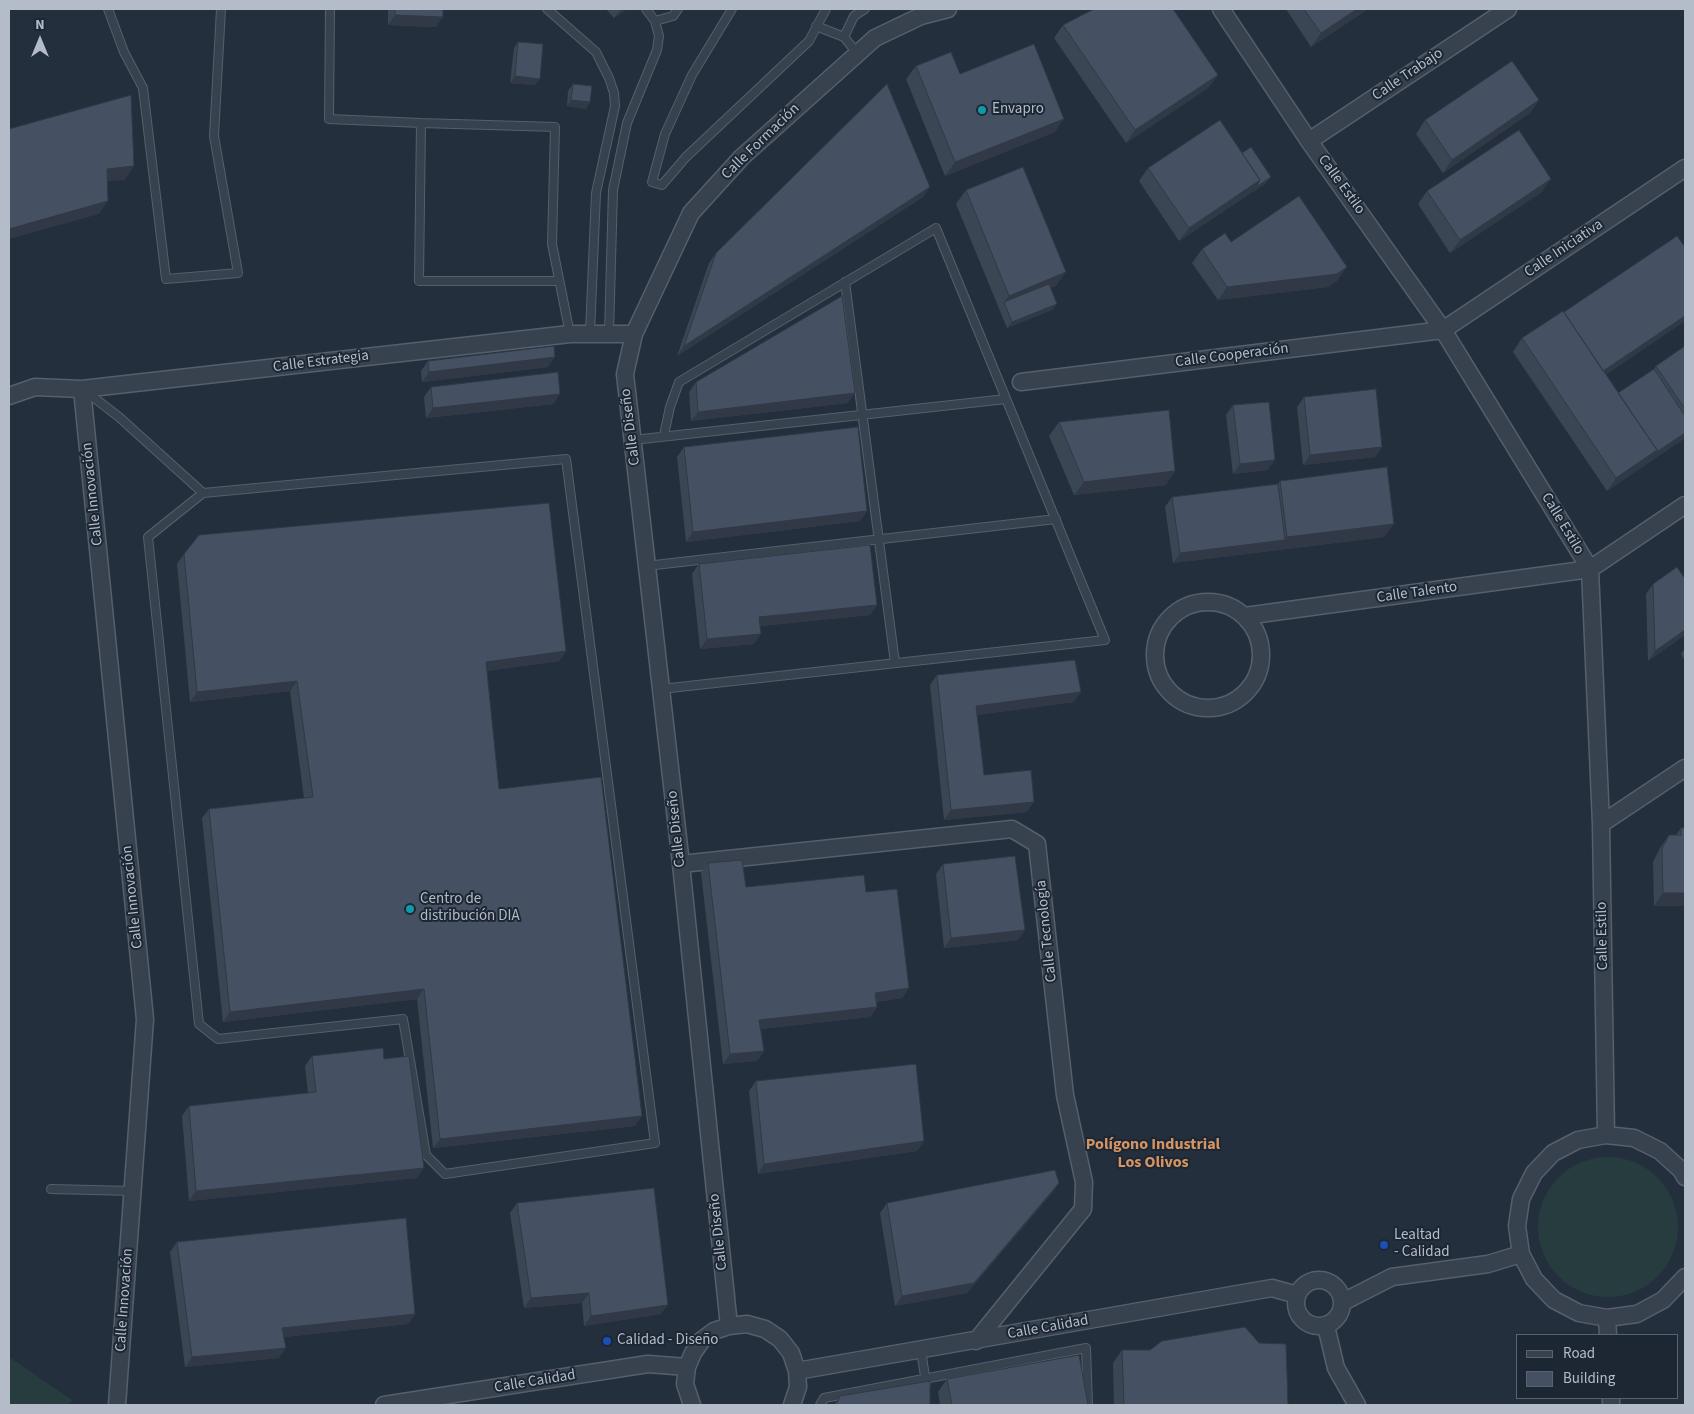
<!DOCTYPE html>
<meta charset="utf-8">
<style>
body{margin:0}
#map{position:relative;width:1694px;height:1414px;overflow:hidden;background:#242f3e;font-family:"Source Sans 3",sans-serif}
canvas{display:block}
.frame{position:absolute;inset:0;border:10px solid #b4bcc9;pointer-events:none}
.legend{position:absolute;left:1516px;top:1334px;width:162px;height:65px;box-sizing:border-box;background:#1d2633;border:1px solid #59626f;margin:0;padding:6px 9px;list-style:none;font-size:15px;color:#b4bcc9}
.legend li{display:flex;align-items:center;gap:10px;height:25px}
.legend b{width:25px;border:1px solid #59626f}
.north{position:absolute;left:15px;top:15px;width:50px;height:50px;-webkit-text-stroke:4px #1d2633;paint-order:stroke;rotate:0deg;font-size:14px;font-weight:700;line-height:20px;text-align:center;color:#b4bcc9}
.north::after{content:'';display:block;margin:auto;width:18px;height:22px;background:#b4bcc9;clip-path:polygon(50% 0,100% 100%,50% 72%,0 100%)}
</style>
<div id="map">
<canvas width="1694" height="1414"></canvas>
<div class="frame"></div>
<ul class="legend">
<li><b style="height:6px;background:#38414e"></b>Road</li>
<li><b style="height:14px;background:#455162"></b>Building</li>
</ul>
<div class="north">N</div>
</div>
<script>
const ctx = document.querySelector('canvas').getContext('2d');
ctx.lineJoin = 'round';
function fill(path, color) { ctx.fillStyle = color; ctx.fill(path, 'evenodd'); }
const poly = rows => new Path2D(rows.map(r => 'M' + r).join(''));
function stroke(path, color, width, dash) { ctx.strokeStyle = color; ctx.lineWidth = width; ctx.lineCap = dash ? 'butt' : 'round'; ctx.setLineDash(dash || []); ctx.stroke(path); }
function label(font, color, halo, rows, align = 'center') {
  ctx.font = font + ' "Source Sans 3",sans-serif'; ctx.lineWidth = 4; ctx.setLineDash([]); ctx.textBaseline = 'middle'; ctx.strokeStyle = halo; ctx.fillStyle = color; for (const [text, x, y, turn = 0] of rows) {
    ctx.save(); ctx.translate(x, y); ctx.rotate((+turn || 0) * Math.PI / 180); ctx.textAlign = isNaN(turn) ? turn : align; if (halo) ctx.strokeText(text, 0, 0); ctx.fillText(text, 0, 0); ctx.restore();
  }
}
const green = poly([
 '1538 1227a70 70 0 1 1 140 0a70 70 0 1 1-140 0Z',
 [9,1357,72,1400,71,1402,68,1405,9,1405]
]);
const lane = poly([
 [108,9,124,52,143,88,166,279,238,273,214,136,221,9],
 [330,9,329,119,421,123,419,281,559,281],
 [547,9,596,52,609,78,614,93,615,106,596,193,590,332],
 [732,9,692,75,665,134,652,182,662,185,686,157,809,41,826,9],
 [655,21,673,16,678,9],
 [816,26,844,37,857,53],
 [844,37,854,16,865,9],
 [421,123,555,127,552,244,570,334],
 [845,282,895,663],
 [609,333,613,190,627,123,657,50,659,36,655,21,646,9],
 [84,390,119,417,203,493,566,459,655,1143,445,1174,426,1155,403,1019,218,1039,199,1024,148,537,203,493],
 [633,440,1006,399],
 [646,566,1056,519],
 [661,689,1105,640,936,228,679,382,670,407,664,435],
 [51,1189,133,1191],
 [921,1350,926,1383],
 [820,1405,824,1398,1086,1348,1088,1405]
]);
const street = poly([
 [1221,9,1309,141,1443,330,1590,569,1601,824,1606,1135],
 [1309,141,1508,9],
 [1021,382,1443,330,1685,168],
 [82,389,145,1019,117,1405],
 [9,396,35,387,82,389,570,334,634,334],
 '1155 655a53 53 0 1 1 106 0a53 53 0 1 1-106 0Z',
 [1245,616,1590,569,1685,505],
 [1601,824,1685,768],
 [681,864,1012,829,1037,844,1065,1095,1084,1182,1083,1209,976,1341],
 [1685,1177,1681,1170,1660,1151,1634,1138,1606,1135,1578,1140,1553,1153,1534,1173,1521,1199,1517,1226,1521,1254,1534,1279,1554,1300,1579,1313,1607,1318,1637,1314,1663,1300,1685,1277],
 '1296 1303a23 23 0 1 1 46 0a23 23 0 1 1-46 0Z',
 [1343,1302,1392,1277,1488,1264,1521,1254],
 [1607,1318,1608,1335],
 [729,1326,681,864,625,374,634,334,691,213,742,157,875,38,921,16,948,9],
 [1326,1326,1336,1368,1357,1405],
 [797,1371,1272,1288,1297,1295],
 [1611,1398,1611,1405],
 [384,1405,648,1364,687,1367],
 [692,1405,685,1384,687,1367,693,1353,702,1340,714,1331,729,1326,747,1324,765,1329,780,1339,791,1353,797,1371,798,1387,792,1405]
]);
const wall = poly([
 [388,9,443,9,436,27,388,25],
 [606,9,627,9,614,18],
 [1286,9,1368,9,1311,47],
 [1063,25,1218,75,1208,88,1126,143,1054,38],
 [518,42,535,85,510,83,514,48],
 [916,66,1055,132,945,176,906,79],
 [573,84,590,102,586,109,567,106,568,91],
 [1539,100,1530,113,1443,173,1416,134,1425,120],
 [1242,153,1266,183,1179,241,1139,181,1148,168],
 [966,190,1056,286,1051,288,1057,304,1052,310,1007,328,956,204],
 [1427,191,1542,192,1450,253,1418,204],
 [923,197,677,356,709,263,716,253],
 [1202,249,1338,280,1328,287,1218,300,1192,263],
 [1564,312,1685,321,1606,374,1618,393,1654,369,1656,366,1685,346,1685,438,1607,491,1513,352,1522,338],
 [428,361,548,367,422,382,421,371],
 [696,382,848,403,691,421,689,392],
 [431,387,560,394,553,404,426,418,424,397],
 [1304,397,1382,447,1375,457,1303,465,1297,407],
 [1233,405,1268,470,1233,474,1226,415],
 [1059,422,1166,485,1074,495,1049,436],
 [684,447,867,511,860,521,686,542,677,457],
 [1280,481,1384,537,1173,563,1165,507,1172,497,1278,484],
 [184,554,566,651,559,661,487,671,499,789,635,1126,433,1148,417,999,223,1022,202,818,209,809,304,798,290,691,190,702,177,564],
 [699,564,877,605,870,615,760,626,754,644,700,649,692,574],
 [1653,584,1685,635,1648,661,1646,594],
 [1685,648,1685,661,1681,654],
 [937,675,1074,702,977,715,984,775,1027,812,944,820,930,685],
 [1681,828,1685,828,1685,906,1654,906,1653,862,1660,848,1669,835,1676,835],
 [708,863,746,887,866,892,909,988,902,998,876,1002,877,1007,870,1017,761,1029,764,1051,757,1061,723,1064,701,873],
 [943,864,1025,930,1018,940,944,948,936,874],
 [312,1056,384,1059,417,1178,189,1201,182,1116,189,1106,308,1093,305,1066],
 [756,1081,924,1141,917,1151,758,1174,749,1091],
 [1059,1183,1052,1193,967,1293,895,1306,880,1213,887,1203],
 [517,1203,661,1314,584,1326,582,1303,524,1308,510,1213],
 [177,1242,415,1314,408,1324,284,1337,279,1358,185,1367,170,1252],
 [1122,1350,1288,1405,1114,1405,1113,1363],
 [947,1379,1088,1405,940,1405,938,1392],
 [840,1396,930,1405,834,1405]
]);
const shadedWall = poly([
 [621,9,627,9,614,18],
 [1357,9,1368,9,1311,47,1321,33],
 [395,15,443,17,436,27,388,25],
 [1218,75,1208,88,1126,143,1135,130],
 [515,76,540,79,535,85,510,83],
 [571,100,590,102,586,109,567,106],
 [1539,100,1530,113,1443,173,1452,160],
 [1064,119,1055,132,945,176,955,162],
 [134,166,125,180,98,182,107,169],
 [1271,177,1266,183,1179,241,1189,228,1260,180],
 [1551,179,1542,192,1450,253,1460,240],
 [930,187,923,197,677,356,684,346],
 [108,201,99,214,9,239,9,229],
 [1347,267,1338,280,1328,287,1218,300,1227,287],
 [1066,272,1056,286,1006,306,1004,302,1009,296],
 [1057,304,1052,310,1007,328,1012,322],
 [1685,316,1685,321,1594,383,1601,373],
 [555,357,548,367,422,382,429,372],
 [855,393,848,403,691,421,698,412],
 [560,394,553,404,426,418,433,408],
 [1685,433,1685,438,1648,463,1655,453],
 [1382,447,1375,457,1303,465,1310,455],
 [1657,450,1648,463,1607,491,1616,478],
 [1275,460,1268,470,1233,474,1240,464],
 [1175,471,1166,485,1074,495,1084,482],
 [867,511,860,521,686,542,693,532],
 [1394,524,1384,537,1173,563,1180,553,1285,540,1287,537],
 [877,605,870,615,752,627,759,617],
 [1685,630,1685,635,1648,661,1655,651],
 [761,634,754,644,700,649,707,639],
 [566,651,559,661,479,672,486,662],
 [297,681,290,691,190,702,197,692],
 [1081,692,1074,702,969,716,976,706],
 [1034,802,1027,812,944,820,951,810],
 [1663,893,1685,893,1685,906,1654,906],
 [1025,930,1018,940,944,948,951,938],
 [909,988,902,998,868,1003,875,993],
 [424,989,417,999,223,1022,230,1012],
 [877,1007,870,1017,752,1030,759,1020],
 [764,1051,757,1061,723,1064,730,1054],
 [642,1116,635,1126,433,1148,440,1139],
 [924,1141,917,1151,758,1174,764,1164],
 [424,1168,417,1178,189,1201,196,1191],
 [1059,1183,1052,1193,967,1293,895,1306,902,1296],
 [589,1293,582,1303,524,1308,531,1298],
 [668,1305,661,1314,584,1326,591,1316],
 [415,1314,408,1324,275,1338,282,1328],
 [286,1348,279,1358,185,1367,192,1357]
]);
const building = poly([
 [395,9,443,9,443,17,395,15,395,9],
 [1094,9,1173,9,1218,75,1135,130,1063,25,1094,9],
 [1304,9,1357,9,1321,33,1304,9],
 [518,42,543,44,540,79,515,76,518,42],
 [1034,44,1064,119,955,162,916,66,951,52,960,74,1034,44],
 [1512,61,1539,100,1452,160,1425,120,1512,61],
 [573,84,592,86,590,102,571,100,573,84],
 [887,84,930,187,684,346,716,253,887,84],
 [131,95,134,166,107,169,108,201,9,229,9,129,131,95],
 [1220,120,1260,180,1189,228,1148,168,1220,120],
 [1519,130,1551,179,1460,240,1427,191,1519,130],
 [1251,147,1271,177,1256,187,1260,180,1242,153,1251,147],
 [1023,167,1066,272,1009,296,966,190,1023,167],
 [1299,196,1347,267,1337,274,1227,287,1202,249,1225,233,1231,242,1299,196],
 [1677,236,1685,247,1685,316,1603,371,1564,312,1677,236],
 [1049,284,1057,304,1012,322,1004,302,1049,284],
 [842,296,855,393,698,412,696,382,842,296],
 [1563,311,1657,450,1616,478,1522,338,1563,311],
 [554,346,555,357,429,372,428,361,554,346],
 [1685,346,1685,409,1656,366,1685,346],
 [1654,369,1685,416,1685,433,1655,453,1657,450,1618,393,1654,369],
 [558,372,560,394,433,408,431,387,558,372],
 [1376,389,1382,447,1310,455,1304,397,1376,389],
 [1269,402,1275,460,1240,464,1233,405,1269,402],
 [1169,410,1175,471,1084,482,1059,422,1169,410],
 [858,427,867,511,693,532,684,447,858,427],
 [1387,467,1394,524,1287,537,1280,481,1387,467],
 [1278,484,1285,540,1180,553,1172,497,1278,484],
 [549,503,566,651,486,662,499,789,601,777,642,1116,440,1139,424,989,230,1012,209,809,313,797,297,681,197,692,184,554,199,535,549,503],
 [870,545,877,605,759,617,761,634,707,639,699,564,870,545],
 [1677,567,1685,579,1685,630,1655,651,1653,584,1677,567],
 [1075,660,1081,692,976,706,984,775,1031,770,1034,802,951,810,937,675,1075,660],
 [1681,828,1685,828,1685,893,1663,893,1662,849,1669,835,1681,835,1681,828],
 [1015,856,1025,930,951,938,943,864,1015,856],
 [742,860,746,887,864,875,866,892,897,889,909,988,875,993,877,1007,759,1020,764,1051,730,1054,708,863,742,860],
 [383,1048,384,1059,409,1056,424,1168,196,1191,189,1106,316,1092,312,1056,383,1048],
 [916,1064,924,1141,764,1164,756,1081,916,1064],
 [1055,1170,1059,1183,974,1283,902,1296,887,1203,1055,1170],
 [654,1188,668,1305,591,1316,589,1293,531,1298,517,1203,654,1188],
 [406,1218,415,1314,282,1328,286,1348,192,1357,177,1242,406,1218],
 [1245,1327,1259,1343,1286,1344,1288,1405,1124,1405,1122,1350,1150,1350,1162,1341,1245,1327],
 [1079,1355,1088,1405,952,1405,947,1379,1079,1355],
 [930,1381,930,1405,836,1405,840,1396,930,1381]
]);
const markers = [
 [982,110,5,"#0f9aa8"],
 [410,909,5,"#0f9aa8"],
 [1384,1245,5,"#1a4fb4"],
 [607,1341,5,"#1a4fb4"]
];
const streetNames = [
 ["Calle Trabajo",1408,75,-34],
 ["Calle Formación",761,142,-44],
 ["Calle Estilo",1341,185,54],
 ["Calle Iniciativa",1564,249,-34],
 ["Calle Cooperación",1232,356,-7],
 ["Calle Estrategia",321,362,-7],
 ["Calle Diseño",631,427,-97],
 ["Calle Innovación",93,494,-96],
 ["Calle Estilo",1562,524,59],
 ["Calle Talento",1417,593,-8],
 ["Calle Diseño",677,829,-96],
 ["Calle Innovación",133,897,-96],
 ["Calle Tecnología",1047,931,-96],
 ["Calle Estilo",1603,936,-91],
 ["Calle Diseño",719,1232,-96],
 ["Calle Innovación",125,1300,-86],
 ["Calle Calidad",1048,1328,-10],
 ["Calle Calidad",535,1382,-9]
];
const poiNames = [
 ["Envapro",992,110],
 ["Centro de",420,900],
 ["distribución DIA",420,917],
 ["Lealtad",1394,1236],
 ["- Calidad",1394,1253],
 ["Calidad - Diseño",617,1341]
];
const neighbourhoodNames = [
 ["Polígono Industrial",1153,1145],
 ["Los Olivos",1153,1163]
];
fill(green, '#263c3f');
stroke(lane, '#565f6c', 10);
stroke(street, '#565f6c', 19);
stroke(lane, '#38414e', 8);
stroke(street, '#38414e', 16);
fill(wall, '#3b4654');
fill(shadedWall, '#303945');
fill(building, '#455162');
stroke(building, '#303945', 1);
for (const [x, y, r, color] of markers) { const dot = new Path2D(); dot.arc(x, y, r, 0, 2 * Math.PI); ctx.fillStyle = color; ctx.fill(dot); stroke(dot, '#1d2633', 2); }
label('15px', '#b4bcc9', '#1d2633', streetNames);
label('15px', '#b4bcc9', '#1d2633', poiNames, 'left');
label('bold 16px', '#d59563', '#1d2633', neighbourhoodNames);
</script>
